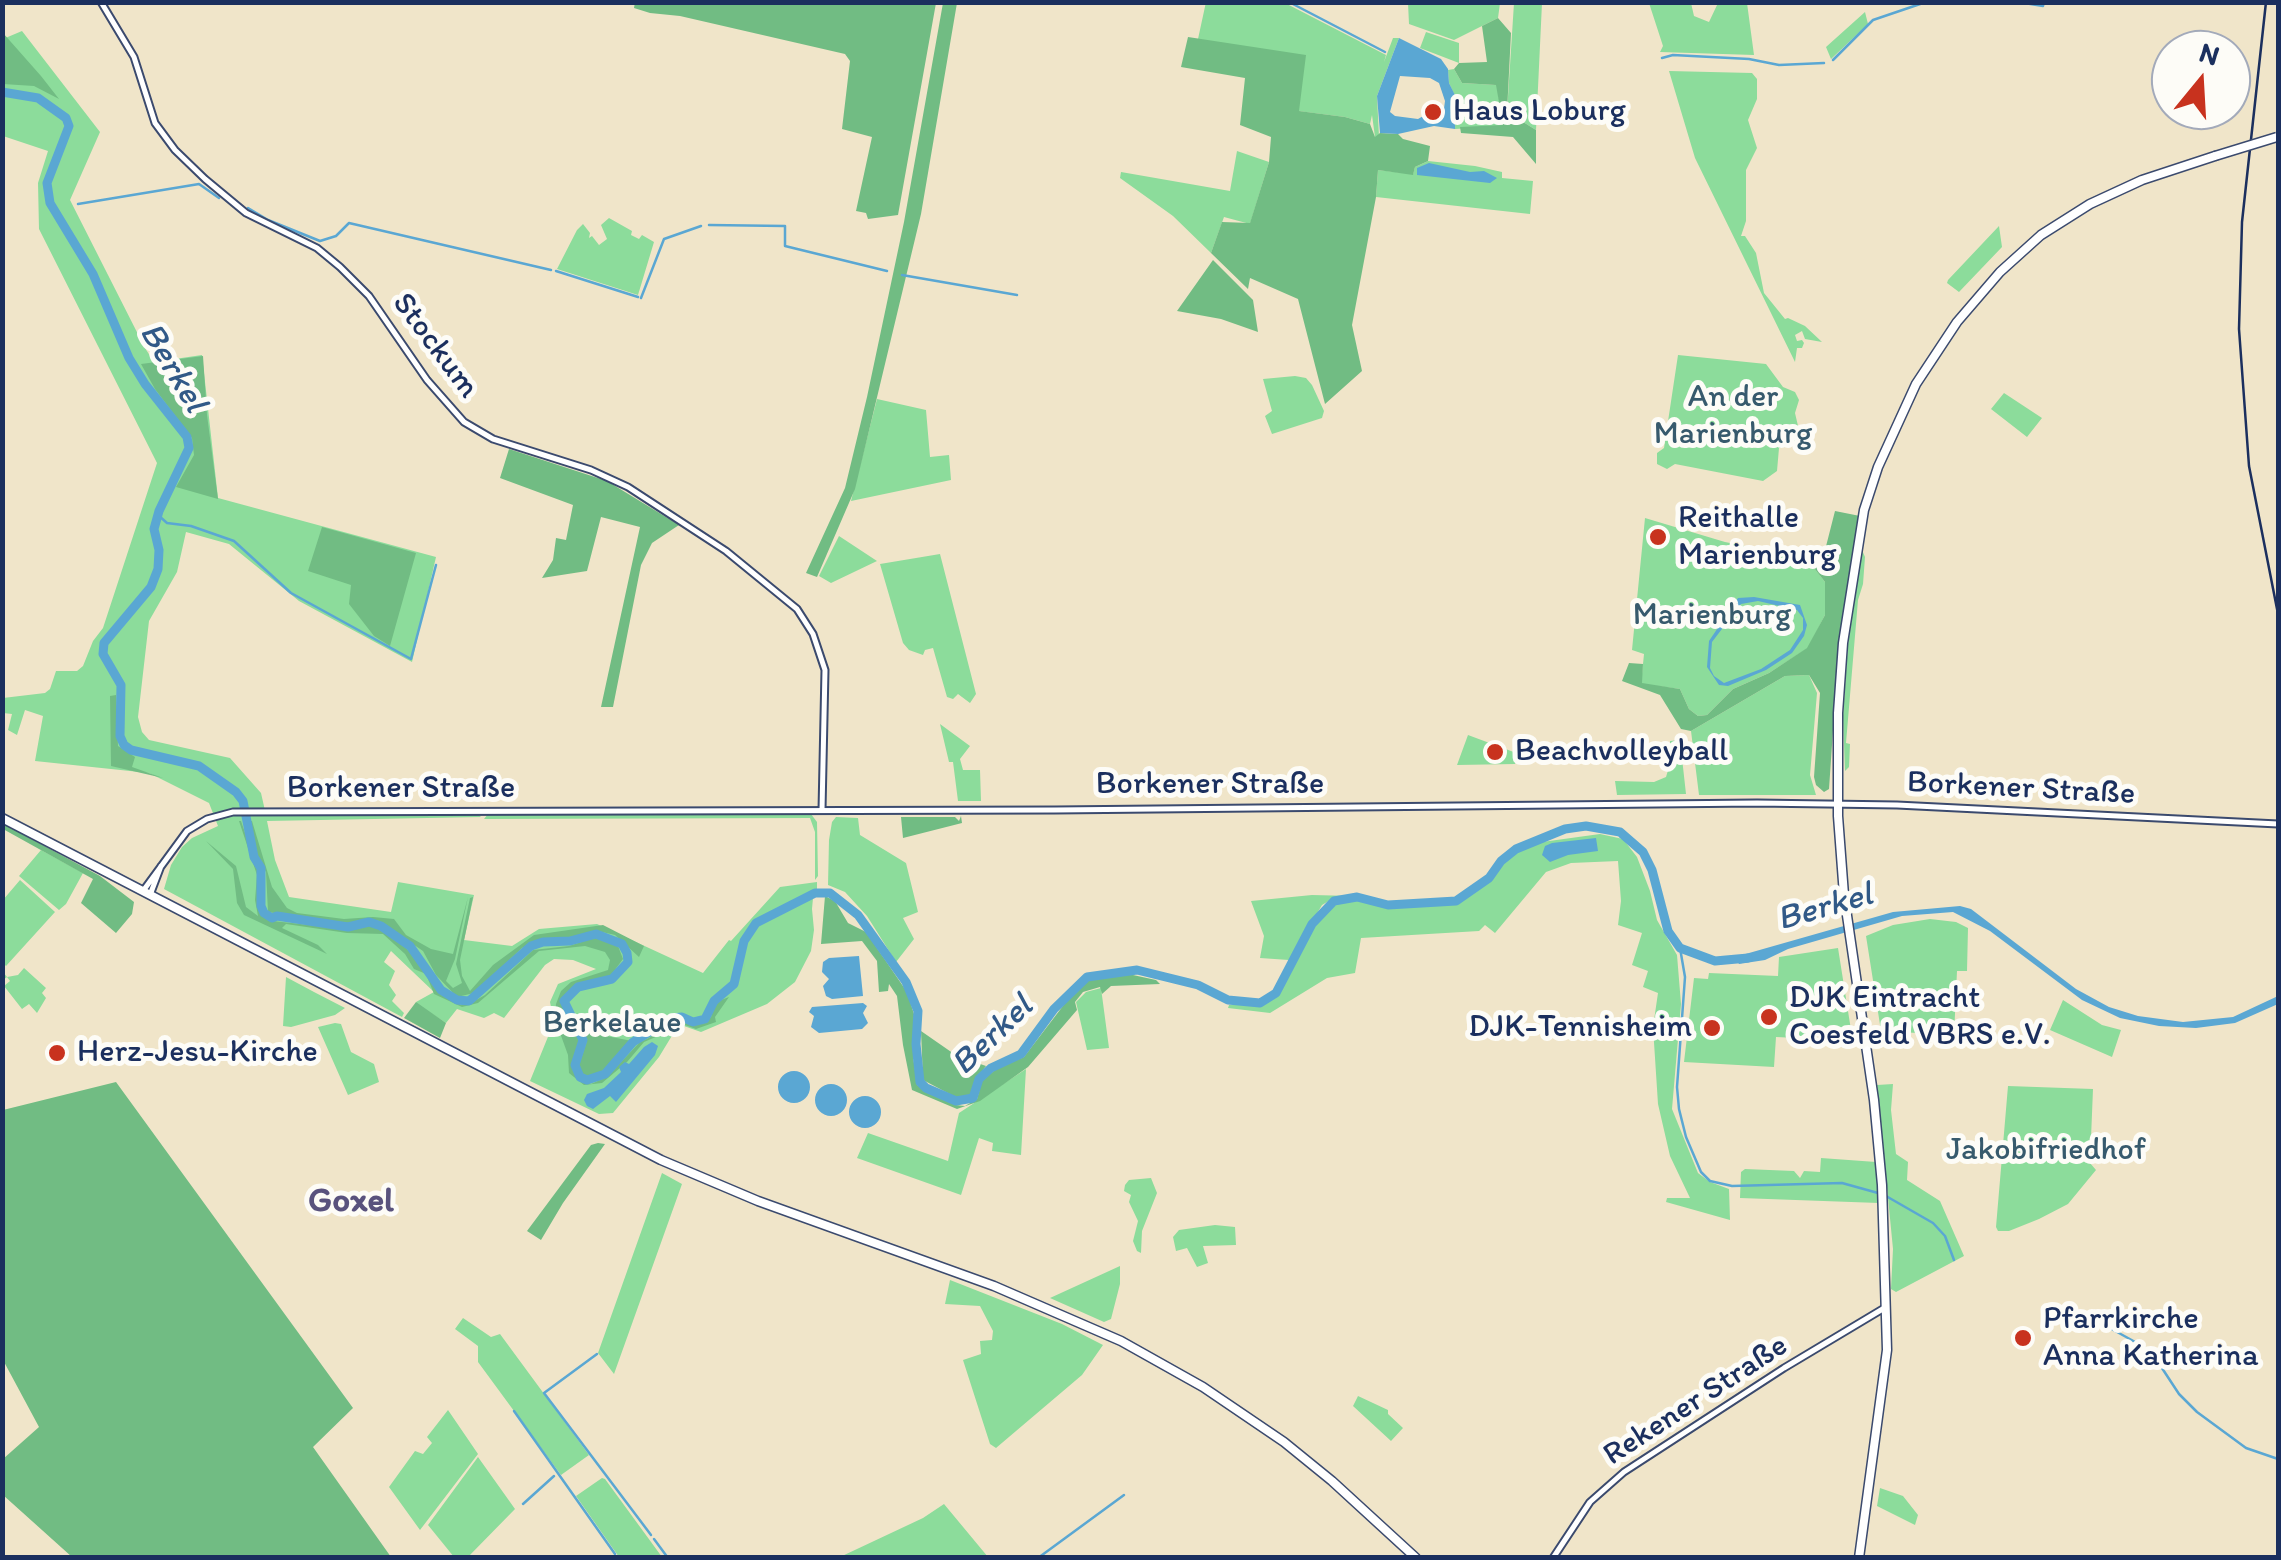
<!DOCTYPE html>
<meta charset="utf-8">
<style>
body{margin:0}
#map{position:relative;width:2281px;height:1560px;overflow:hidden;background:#f0e5c9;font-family:Itim,sans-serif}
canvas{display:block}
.frame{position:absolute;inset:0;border:5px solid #1b2f5e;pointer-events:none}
.north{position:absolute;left:2151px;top:30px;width:100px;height:100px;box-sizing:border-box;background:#fdfcf7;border:2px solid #a3aaba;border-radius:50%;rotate:18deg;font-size:28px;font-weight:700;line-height:40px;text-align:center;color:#1b2f5e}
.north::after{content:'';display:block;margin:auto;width:35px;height:45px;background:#c8321e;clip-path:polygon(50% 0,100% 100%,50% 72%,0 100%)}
</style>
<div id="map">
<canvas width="2281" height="1560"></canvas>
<div class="frame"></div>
<div class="north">N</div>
</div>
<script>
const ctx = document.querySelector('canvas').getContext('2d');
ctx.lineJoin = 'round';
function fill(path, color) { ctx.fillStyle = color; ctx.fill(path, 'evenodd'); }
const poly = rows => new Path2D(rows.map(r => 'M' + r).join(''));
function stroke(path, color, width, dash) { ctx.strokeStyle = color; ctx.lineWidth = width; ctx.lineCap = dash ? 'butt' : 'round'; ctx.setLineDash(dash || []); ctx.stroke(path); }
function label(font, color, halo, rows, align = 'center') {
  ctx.font = font + ' Itim,sans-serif'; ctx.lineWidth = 10; ctx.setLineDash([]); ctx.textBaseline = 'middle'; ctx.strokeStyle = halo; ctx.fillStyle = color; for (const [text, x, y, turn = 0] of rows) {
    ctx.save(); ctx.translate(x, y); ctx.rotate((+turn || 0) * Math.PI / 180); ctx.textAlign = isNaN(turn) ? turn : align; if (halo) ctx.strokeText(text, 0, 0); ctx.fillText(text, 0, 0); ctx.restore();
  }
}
const green = poly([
 [1206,2,1285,3,1386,55,1384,62,1393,38,1399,38,1377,96,1379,137,1375,137,1372,115,1370,124,1345,117,1298,111,1198,39],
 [1408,3,1408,2,1500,3,1498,18,1454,40,1409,24],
 [1514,3,1542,3,1536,130,1507,112],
 [1649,3,1691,3,1694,16,1709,22,1718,3,1747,3,1754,55,1660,52,1663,46],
 [1865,12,1868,24,1831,59,1826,47],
 [22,31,100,132,70,200,145,348,154,362,202,355,218,498,436,557,412,662,299,601,229,544,186,532,177,572,149,621,138,717,142,732,149,740,230,758,261,793,266,815,478,814,481,817,267,821,275,860,289,897,391,912,398,882,474,895,464,940,512,946,539,929,597,924,703,973,729,940,731,941,780,887,817,882,817,896,813,898,812,909,814,930,811,951,795,982,767,1004,701,1032,681,1025,676,1029,659,1057,613,1113,599,1114,530,1081,554,1022,550,1002,558,984,596,969,573,960,554,959,545,965,504,1018,494,1013,484,1018,457,1009,446,1023,418,1005,416,1002,434,992,391,951,384,962,395,971,389,985,396,995,392,1001,404,1013,402,1017,164,889,171,865,182,847,192,838,218,826,209,803,149,773,35,761,43,716,25,710,17,735,8,730,12,714,3,713,3,698,45,693,50,689,56,671,77,671,83,666,93,641,103,628,157,463,39,229,38,183,48,151,3,136,3,39],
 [1426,32,1459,43,1459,63,1420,48],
 [1454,69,1462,83,1497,85,1503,126,1455,129,1456,98,1449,83,1448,70],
 [1669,71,1752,73,1757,79,1757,99,1748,120,1757,148,1746,170,1746,221,1741,236,1745,236,1756,253,1764,293,1785,319,1788,318,1805,326,1822,342,1805,339,1802,331,1795,335,1797,341,1802,340,1804,343,1802,348,1797,348,1795,362,1695,158],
 [1237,151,1269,162,1250,224,1224,217,1211,253,1173,216,1120,178,1121,172,1230,191],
 [1428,161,1475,166,1502,172,1502,178,1533,181,1530,214,1376,197,1378,170,1413,174,1415,167],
 [609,218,632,231,631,235,639,239,642,235,654,242,638,295,557,269,577,230,583,224,590,233,589,238,592,236,599,245,607,239,601,225],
 [1999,226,2002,247,1959,292,1947,283,1948,280],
 [1678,355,1766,364,1783,387,1795,392,1799,400,1795,413,1802,443,1779,448,1777,471,1763,481,1675,464,1667,469,1657,464,1657,453,1664,448],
 [1295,376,1306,378,1312,385,1324,411,1322,418,1272,434,1265,416,1272,411,1263,379],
 [2004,393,2042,418,2027,437,1991,409],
 [877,399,926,410,930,457,949,455,951,480,851,501],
 [1645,518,1725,542,1799,557,1801,551,1825,582,1825,615,1808,648,1769,673,1733,689,1707,715,1698,716,1689,709,1680,689,1641,684,1644,654,1632,650],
 [839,536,877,561,831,583,819,576],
 [1862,550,1865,557,1863,584,1858,600,1846,743,1850,744,1849,767,1845,771,1843,716,1848,644],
 [940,554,976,694,970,703,958,694,953,699,947,697,933,648,925,650,923,655,909,650,903,643,880,564],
 [1809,675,1817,693,1810,775,1816,795,1699,795,1691,731,1785,676],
 [940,724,970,746,960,759,963,770,980,770,981,801,958,801,953,762,949,762],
 [1468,735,1519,754,1515,764,1457,765],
 [1680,740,1686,794,1617,795,1615,781,1654,782,1666,777,1670,764,1670,741],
 [488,814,811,814,817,822,818,876,815,880,815,832,810,818,484,819],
 [836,817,858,818,860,835,906,863,918,912,903,918,914,939,896,962,867,916,845,892,828,885,829,840,832,822],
 [1600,834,1623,839,1637,857,1650,891,1657,920,1677,955,1681,1004,1672,1109,1698,1173,1710,1182,1729,1189,1730,1220,1666,1202,1667,1198,1690,1198,1670,1156,1658,1104,1653,1027,1658,993,1643,987,1648,971,1632,965,1642,933,1618,925,1621,901,1618,861,1571,863,1546,872,1495,933,1485,925,1479,931,1361,938,1355,973,1327,978,1270,1013,1228,1008,1229,1005,1260,1005,1278,993,1313,926,1333,904,1356,899,1386,906,1457,903,1491,879,1502,862,1516,851,1542,842],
 [41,850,83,873,66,904,59,910,19,876],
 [20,880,55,912,6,966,3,963,3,900],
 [1312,895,1354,896,1337,896,1322,905,1289,960,1260,958,1264,936,1251,901],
 [1930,919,1956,922,1968,928,1967,971,1957,971,1954,1035,1881,1031,1866,936,1893,925],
 [1838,948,1851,1030,1797,1038,1776,1037,1774,1067,1684,1062,1694,978,1708,979,1709,973,1778,976,1779,957],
 [24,968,46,988,42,993,46,998,37,1013,29,1004,22,1009,4,986,10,981,7,977,3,980,3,972,7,977,18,975],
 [286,977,314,992,345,1008,335,1015,291,1027,283,1026],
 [1101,988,1109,1048,1087,1050,1076,1002,1086,992],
 [2063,1000,2102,1025,2121,1030,2112,1057,2050,1030],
 [335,1023,341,1024,351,1052,374,1064,379,1082,348,1095,318,1027],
 [1026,1069,1021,1155,992,1151,993,1143,979,1138,961,1195,857,1158,868,1133,948,1161,959,1113],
 [1893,1084,1891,1110,1896,1154,1908,1162,1907,1180,1940,1201,1964,1256,1896,1292,1891,1289,1893,1249,1877,1085],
 [2008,1086,2093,1089,2090,1163,2096,1170,2068,1204,2039,1219,2009,1231,1998,1231,1996,1227],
 [1821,1158,1876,1162,1879,1203,1740,1198,1741,1172,1745,1169,1794,1171,1800,1178,1804,1171,1820,1172],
 [662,1173,682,1184,614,1374,598,1353],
 [1151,1178,1157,1193,1142,1231,1141,1253,1137,1251,1133,1241,1138,1221,1129,1202,1131,1195,1124,1191,1125,1185,1129,1180],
 [1215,1225,1235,1227,1236,1245,1203,1246,1208,1263,1197,1267,1187,1248,1176,1251,1173,1237,1179,1230],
 [1120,1266,1120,1284,1111,1319,1104,1322,1050,1298],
 [950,1280,1062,1324,1103,1345,1082,1375,996,1448,990,1444,963,1360,981,1354,980,1341,992,1340,993,1331,980,1306,945,1304],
 [463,1318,491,1337,500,1334,589,1455,561,1475,478,1362,478,1346,455,1329],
 [1358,1396,1388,1410,1388,1414,1403,1428,1391,1441,1353,1406],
 [448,1410,478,1454,420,1530,389,1487,415,1451,423,1454,432,1443,427,1437],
 [478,1457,515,1509,468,1557,454,1557,428,1525],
 [602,1478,605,1479,662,1557,619,1557,576,1496],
 [1880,1488,1903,1496,1918,1515,1915,1525,1877,1506],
 [944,1504,988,1557,840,1557,923,1518]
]);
const forest = poly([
 [635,2,936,3,898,215,868,219,866,213,856,211,872,137,842,129,850,61,845,54,680,16,650,13,634,8],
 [943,3,957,3,921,214,855,489,817,577,806,573,845,488,867,397,904,222],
 [1498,18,1511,33,1507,112,1536,130,1536,164,1513,137,1461,133,1460,127,1503,125,1496,85,1462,83,1454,69,1459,63,1487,62,1482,26],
 [3,33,41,76,59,99,34,86,3,84],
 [1188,37,1306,55,1299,111,1345,117,1370,124,1375,137,1380,133,1398,134,1403,139,1430,146,1428,161,1415,167,1413,175,1378,170,1376,197,1352,325,1362,371,1325,404,1298,299,1250,278,1248,289,1211,253,1222,222,1250,223,1269,162,1271,137,1240,125,1245,78,1181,67],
 [1213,260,1253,300,1258,332,1221,319,1177,311],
 [203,356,207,415,218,499,176,487,194,455,192,438,155,389,141,364],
 [509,449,607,481,679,525,652,543,641,565,613,707,601,707,640,527,601,517,587,571,542,578,553,560,556,538,566,540,573,505,500,478],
 [1835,511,1860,516,1839,642,1829,789,1824,792,1816,785,1814,777,1820,693,1809,675,1785,676,1691,731,1681,729,1660,695,1622,681,1629,663,1643,664,1642,683,1680,689,1689,709,1698,716,1707,715,1733,689,1769,673,1807,648,1825,615,1825,582,1803,554,1822,562],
 [322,527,416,553,390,646,374,636,349,604,351,585,308,571],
 [116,695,118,746,135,757,132,767,163,778,111,766,110,696],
 [961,816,962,823,903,838,901,817,955,817,959,821],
 [239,821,241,821,258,871,257,900,262,916,273,921,345,929,368,925,379,928,404,946,428,971,438,991,461,1005,469,1004,485,995,533,950,569,946,597,937,618,946,623,959,611,975,576,985,562,1001,580,1037,573,1066,576,1076,584,1082,591,1084,607,1077,639,1043,664,1030,674,1021,681,1019,694,1024,705,1022,711,1017,716,1002,729,997,715,1017,716,1022,696,1029,679,1023,669,1036,665,1033,644,1042,627,1062,602,1083,584,1085,569,1073,568,1055,555,1019,556,1004,561,991,571,982,608,970,610,960,605,952,585,946,539,951,478,1003,462,1007,434,994,426,974,414,969,405,954,383,934,347,933,286,924,282,928,318,945,327,954,244,915,237,903,233,869,206,841,236,866,246,907,258,916,255,900,257,875],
 [250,821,252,821,272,887,287,908,297,913,344,919,373,917,394,919,406,935,431,949,453,954,468,897,455,959,446,981,453,988,462,983,456,964,470,898,473,897,460,960,462,976,470,991,493,965,534,935,603,925,644,946,639,957,615,935,598,931,570,938,540,939,522,948,474,993,457,997,436,975,423,951,379,921,369,919,348,925,268,912,266,872,256,857],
 [2,823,100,876,134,902,132,914,116,933,81,903,93,879,3,829],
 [825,896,835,901,848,923,866,932,907,992,914,1014,913,1056,917,1085,956,1105,965,1106,977,1099,982,1081,996,1069,1024,1057,1066,1002,1089,980,1104,975,1133,975,1156,980,1160,984,1111,986,1102,994,1100,987,1083,992,1075,1002,1077,1010,1028,1067,980,1101,957,1109,912,1090,903,1045,897,996,889,984,888,991,879,992,877,961,862,941,821,944],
 [416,1002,446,1023,440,1038,404,1018],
 [582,1025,591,1033,632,1041,611,1066,587,1079,577,1071,587,1041],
 [921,1031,957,1056,986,1066,976,1079,969,1098,959,1099,923,1080],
 [116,1082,353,1408,313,1447,391,1557,72,1557,3,1495,3,1459,39,1427,3,1360,3,1110],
 [598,1143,605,1144,563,1203,541,1240,527,1231,591,1145]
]);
const water = poly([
 [1399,38,1441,59,1448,69,1449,83,1456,97,1455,129,1434,126,1398,134,1380,133,1377,96],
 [1400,76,1430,78,1439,83,1445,101,1443,116,1425,115,1418,119,1395,116,1390,112],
 [1429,163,1470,172,1484,171,1497,178,1490,183,1417,175,1417,168],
 [1754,597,1800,605,1807,625,1804,636,1792,653,1766,670,1728,686,1719,685,1707,667,1709,641,1738,598],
 [1758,601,1797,610,1803,618,1803,630,1790,650,1761,669,1724,683,1714,676,1710,668,1712,642,1741,604],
 [1596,838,1598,851,1568,855,1550,862,1542,855,1545,846,1552,843],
 [1960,906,1971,909,2076,989,2109,1007,2138,1016,2183,1022,2233,1017,2278,996,2278,1004,2235,1023,2196,1028,2159,1026,2120,1018,2082,1000,1990,931,1953,912,1902,916,1788,949,1765,960,1739,964,1735,957,1893,912],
 [859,956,863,996,832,999,826,996,823,986,829,979,822,972,823,962,829,958],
 [863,1003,867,1006,863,1013,868,1023,862,1029,819,1033,811,1027,814,1016,809,1012,812,1007],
 [652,1042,658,1046,655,1055,616,1102,610,1096,593,1109,587,1106,584,1100,587,1094,604,1088,621,1072,619,1067,625,1062,629,1064,644,1047],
 '778 1087a16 16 0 1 1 32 0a16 16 0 1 1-32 0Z',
 '815 1100a16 16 0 1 1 32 0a16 16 0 1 1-32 0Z',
 '849 1112a16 16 0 1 1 32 0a16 16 0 1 1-32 0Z'
]);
const stream = poly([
 [1289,2,1385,52],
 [2018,2,2043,6,2044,2],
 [1662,58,1673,55,1749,59,1779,65,1824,63],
 [1833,60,1873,20,1926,2],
 [78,204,199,184,219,198],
 [248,208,268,220,320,241,336,236,349,223,551,270],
 [709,225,785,226,785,246,887,271],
 [556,271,638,297],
 [902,275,1017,295],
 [641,298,664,239,701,226],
 [158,515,167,523,191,526,234,541,291,593,411,659,436,565],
 [1680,948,1685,977,1677,1087,1679,1109,1686,1137,1701,1172,1710,1181,1732,1186,1842,1183,1878,1193],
 [1886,1196,1933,1223,1945,1236,1954,1260],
 [2061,1316,2108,1327,2137,1343,2156,1359,2179,1394,2197,1412,2246,1448,2278,1459],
 [597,1354,544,1393,651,1535],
 [514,1411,615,1554],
 [523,1504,554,1476],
 [654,1539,668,1558],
 [1038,1558,1124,1495]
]);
const river = poly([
 [2,92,38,98,66,118,69,126,47,183,50,203,93,274,129,358,145,384,187,437,189,448,159,511,154,529,159,550,158,569,151,587,104,643,103,654,121,685,120,736,124,745,131,750,199,766,236,792,243,801,254,857,261,868,261,906,264,913,272,918,277,916,348,927,369,922,381,926,410,946,441,990,457,1000,469,1001,531,946,543,942,570,941,596,934,622,944,627,953,628,962,612,979,578,987,564,1001,583,1040,575,1065,580,1077,587,1080,605,1074,633,1042,673,1018,682,1017,693,1022,705,1019,714,1001,734,984,744,941,756,923,815,893,830,893,858,915,906,982,918,1011,916,1044,920,1082,926,1088,956,1101,973,1098,979,1079,991,1068,1021,1054,1054,1009,1087,977,1137,970,1198,985,1228,1000,1260,1003,1276,993,1312,924,1334,901,1357,897,1388,905,1456,901,1489,878,1501,861,1516,849,1565,829,1586,826,1620,832,1643,852,1652,870,1668,931,1680,948,1715,961,1748,958]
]);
const minor = poly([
 [101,2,134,57,155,123,175,150,205,179,246,213,317,248,340,267,369,296,427,380,464,422,493,439,591,470,628,487,726,551,797,609,813,634,825,670,822,810],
 [143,891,187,831,207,819,233,812,1055,810,1757,803,1897,805,2278,824],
 [150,895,161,866],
 [1553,1558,1590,1502,1624,1472,1784,1368,1886,1307]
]);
const major = poly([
 [2,818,661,1160,758,1201,994,1286,1121,1341,1203,1387,1284,1442,1332,1481,1416,1558],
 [1859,1558,1887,1350,1882,1185,1874,1100,1844,895,1838,816,1838,713,1843,643,1864,510,1878,467,1916,384,1957,322,2000,272,2041,235,2090,204,2142,180,2215,156]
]);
const rail = poly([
 [2266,2,2242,222,2239,329,2249,466,2278,614]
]);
const majorBridge = poly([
 [2215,156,2277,137]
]);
const markers = [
 [1433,112,10,"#c8321e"],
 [1658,537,10,"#c8321e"],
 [1495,752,10,"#c8321e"],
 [1769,1017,10,"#c8321e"],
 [1712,1028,10,"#c8321e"],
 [57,1053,10,"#c8321e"],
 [2023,1338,10,"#c8321e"]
];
const poiNames = [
 ["Haus Loburg",1453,112],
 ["Reithalle",1678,519],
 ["Marienburg",1678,556],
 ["Beachvolleyball",1515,752],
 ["DJK Eintracht",1789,999],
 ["Coesfeld VBRS e.V.",1789,1036],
 ["DJK-Tennisheim",1692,1028,"right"],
 ["Herz-Jesu-Kirche",77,1053],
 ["Pfarrkirche",2043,1320],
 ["Anna Katherina",2043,1357]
];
const streetNames = [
 ["Stockum",435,346,53],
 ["Borkener Straße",1210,785],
 ["Borkener Straße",401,789],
 ["Borkener Straße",2021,789,3],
 ["Rekener Straße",1696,1401,-33]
];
const parkNames = [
 ["An der",1733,398],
 ["Marienburg",1733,435],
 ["Marienburg",1712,616],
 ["Berkelaue",612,1024],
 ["Jakobifriedhof",2046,1151]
];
const waterNames = [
 ["Berkel",172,368,59],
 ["Berkel",1825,908,-16],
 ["Berkel",993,1036,-44]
];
const neighbourhoodNames = [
 ["Goxel",351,1202]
];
fill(green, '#8cdc9b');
fill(forest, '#71bc83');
fill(water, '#5aa7d3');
stroke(stream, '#5aa7d3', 2.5);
stroke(river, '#5aa7d3', 9);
stroke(minor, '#3b4a6e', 9);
stroke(major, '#3b4a6e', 11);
stroke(minor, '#fff', 5);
stroke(major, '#fff', 8);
stroke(rail, '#1b2f5e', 2.5);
stroke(majorBridge, '#3b4a6e', 11, []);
stroke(majorBridge, '#fff', 8);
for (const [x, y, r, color] of markers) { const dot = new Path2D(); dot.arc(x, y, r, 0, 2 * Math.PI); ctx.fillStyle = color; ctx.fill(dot); stroke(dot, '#fdfcf7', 4); }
label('32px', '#1b2f5e', '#fdfcf7', poiNames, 'left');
label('32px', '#1b2f5e', '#fdfcf7', streetNames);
label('32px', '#375a6d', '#fdfcf7', parkNames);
label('italic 35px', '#315987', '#fdfcf7', waterNames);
label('bold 35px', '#59527d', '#fdfcf7', neighbourhoodNames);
</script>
